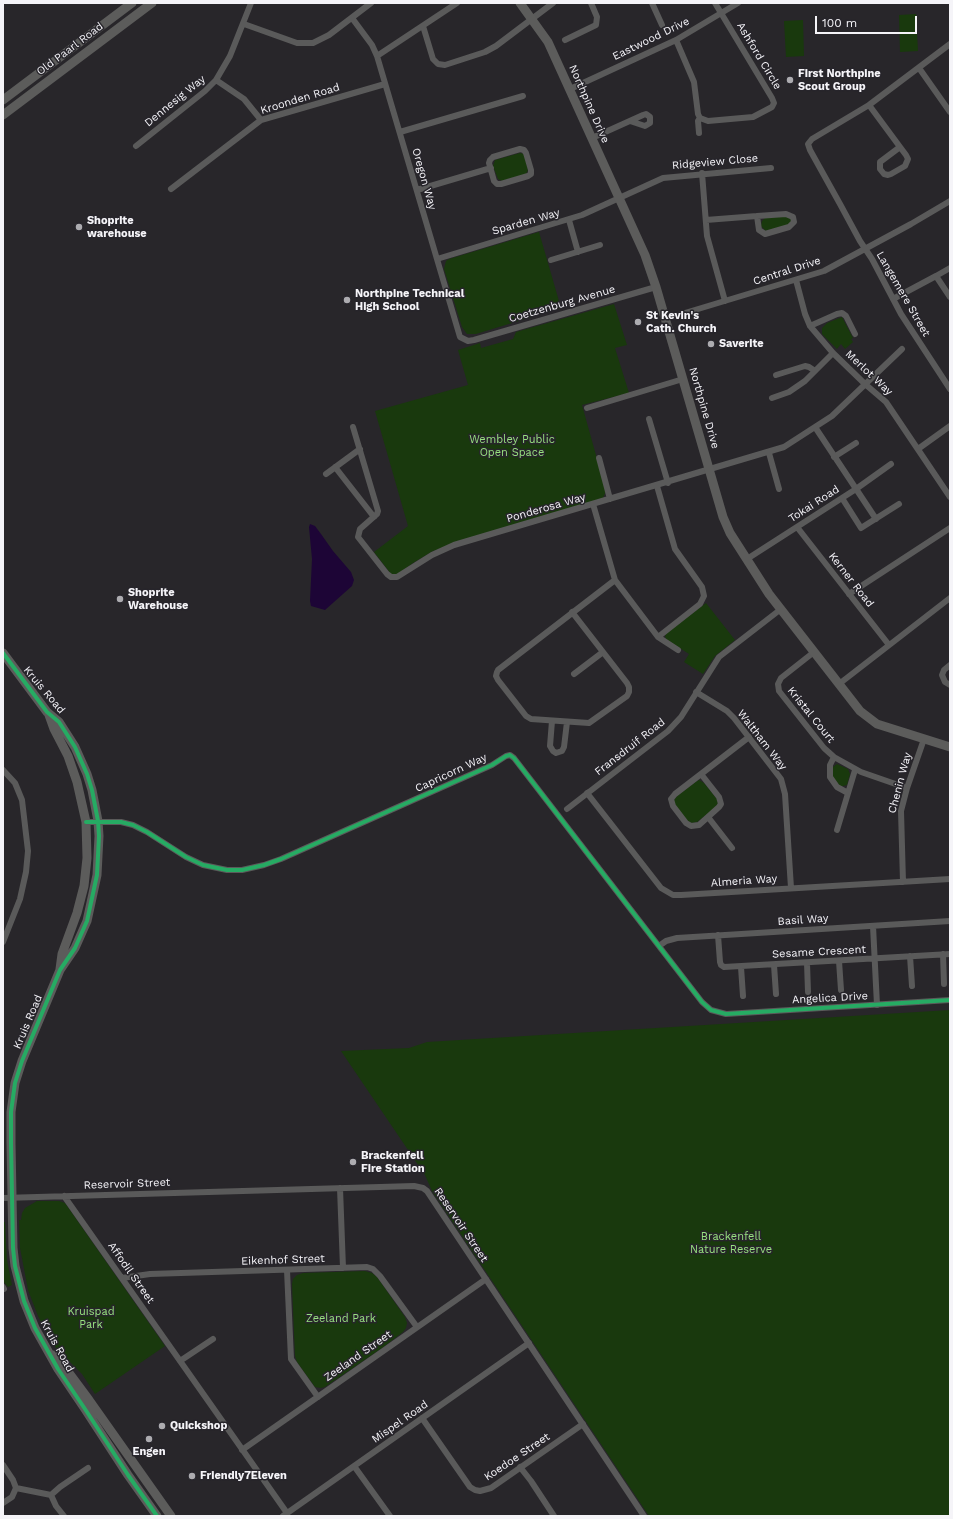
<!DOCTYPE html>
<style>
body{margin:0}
#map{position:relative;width:953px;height:1519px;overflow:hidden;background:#28262a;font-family:"Work Sans",sans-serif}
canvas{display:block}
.frame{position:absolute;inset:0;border:4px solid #f5f4f8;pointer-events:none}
.scale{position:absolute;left:815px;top:16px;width:102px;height:18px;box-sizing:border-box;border:2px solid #f5f4f8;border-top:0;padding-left:5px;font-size:12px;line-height:14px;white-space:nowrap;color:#f5f4f8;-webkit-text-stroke:3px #27252b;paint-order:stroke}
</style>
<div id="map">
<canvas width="953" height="1519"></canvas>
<div class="frame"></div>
<div class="scale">100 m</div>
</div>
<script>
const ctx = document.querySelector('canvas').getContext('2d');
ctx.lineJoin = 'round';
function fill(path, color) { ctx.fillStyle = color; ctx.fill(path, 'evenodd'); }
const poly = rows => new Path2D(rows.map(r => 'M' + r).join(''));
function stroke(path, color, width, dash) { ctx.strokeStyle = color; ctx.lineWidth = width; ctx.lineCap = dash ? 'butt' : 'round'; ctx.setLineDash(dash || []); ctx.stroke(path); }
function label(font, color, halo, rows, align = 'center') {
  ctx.font = font + ' "Work Sans",sans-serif'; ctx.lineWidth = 3; ctx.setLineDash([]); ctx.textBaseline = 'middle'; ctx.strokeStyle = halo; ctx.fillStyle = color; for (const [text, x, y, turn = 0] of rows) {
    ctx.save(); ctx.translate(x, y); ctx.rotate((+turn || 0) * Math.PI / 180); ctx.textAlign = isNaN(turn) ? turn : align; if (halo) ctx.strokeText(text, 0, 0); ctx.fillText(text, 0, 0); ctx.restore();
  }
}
const green = poly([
 [916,14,918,51,900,52,899,15],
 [803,20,804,56,786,57,784,21],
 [520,153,524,154,528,170,526,174,502,181,498,179,493,166,495,160],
 [786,216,791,219,791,222,789,225,766,231,761,226,762,221,765,218],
 [539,232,561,308,476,334,467,334,462,327,444,269,446,261,449,259],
 [614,304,627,345,615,348,629,393,582,405,606,491,603,498,433,551,413,563,398,574,391,574,374,552,408,526,375,411,468,385,458,350,480,343,481,348,513,339,516,332],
 [842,317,853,338,851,339,853,342,845,349,841,344,837,349,822,334,822,328,827,323],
 [706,603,735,640,715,656,703,674,684,662,689,654,666,639,665,636,667,633],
 [837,764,848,769,850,774,847,785,843,786,840,786,833,777,833,767],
 [699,780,704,783,717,799,718,803,716,807,697,822,692,823,687,821,675,805,674,800,677,796,697,781],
 [950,1010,950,1516,649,1516,432,1191,425,1175,341,1051,409,1048,427,1042],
 [37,1201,59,1201,65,1203,165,1346,95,1394,82,1374,60,1352,59,1352,51,1341,38,1316,28,1290,20,1248,19,1220,21,1220,22,1213,25,1208],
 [3,1220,3,1222,5,1222,7,1260,12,1285,8,1287,3,1281],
 [365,1271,372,1273,377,1277,405,1317,407,1323,406,1328,403,1332,382,1348,325,1387,321,1388,315,1387,297,1362,295,1356,292,1284,293,1279,297,1275,303,1273]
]);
const water = poly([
 [310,524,315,526,321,534,333,551,351,572,354,580,352,586,325,610,311,606,310,601,312,559,309,527]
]);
const street = poly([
 [652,3,662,25],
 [352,18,372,45,377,56,460,337,468,341,474,340,656,287],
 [244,24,297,43,313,43,329,35,371,3],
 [423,26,433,59,438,64,445,65,485,52,496,46,553,3],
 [565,40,596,25,597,17,591,3],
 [676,40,694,82,698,114,700,118,708,121,753,117,772,107,774,103,772,98,715,3],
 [950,44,869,105,812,139,808,144,810,150,840,204,860,241,872,259,901,314,950,389],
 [377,56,457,3],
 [919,68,950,112],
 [216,80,244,99,261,120],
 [570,89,676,40,738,3],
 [869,105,900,147,906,155,908,159,905,166,891,174,888,175,884,174,880,169,880,162,900,147],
 [400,132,523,96],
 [699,133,698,121,700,118],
 [592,138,643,115,646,114,650,117,650,123,645,126,630,121],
 [136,146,205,91,216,80,230,56,251,3],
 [520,149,524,150,526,153,531,170,531,174,528,176,501,184,497,184,494,181,489,163,490,160,493,157,520,149],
 [702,173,707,236,725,301],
 [171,189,261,120,385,84],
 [417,190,491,168],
 [569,220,578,252],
 [706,220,757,216,786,214,793,217,794,222,789,227,765,234,759,230,757,216],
 [437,259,582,215,663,178,771,168],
 [551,260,600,245],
 [936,276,950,297],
 [796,280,805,314,810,326,833,353,865,384,886,402,950,497],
 [893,299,936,276,950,268],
 [665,319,824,271,911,224,950,201],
 [810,326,837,314,842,313,846,316,855,334],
 [776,375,805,366,809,367,815,371],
 [772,398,789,392,805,381,833,353],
 [587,408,683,379],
 [649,419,668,483],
 [353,427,378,511,377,514,360,529,358,537,387,574,391,577,397,577,432,555,454,545,784,447,832,416,902,349],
 [815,427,876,519],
 [918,449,950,426],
 [769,453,779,489],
 [834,457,856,443],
 [599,458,610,499],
 [335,467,374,517],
 [326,474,360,449],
 [657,486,675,549,702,587,704,596,700,604,658,637],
 [842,498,861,528,899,504],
 [593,504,615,580,658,637,678,650],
 [797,527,889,645],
 [747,559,856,489,891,464],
 [849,594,950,528],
 [572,612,627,683,629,687,629,692,627,696,589,723,531,719,526,716,498,680,496,676,497,672,498,670,615,580],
 [814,652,781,678,778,684,779,691,824,748,834,757,861,772,907,788],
 [950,665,944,670,942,675,945,682,950,685],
 [574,674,603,652],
 [839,684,950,598],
 [696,692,727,711,734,718,781,779,785,794,791,888],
 [552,721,550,746,553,751,556,753,562,751,564,747,567,722],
 [834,757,830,765,830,777,837,787,848,793],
 [3,770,15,783,22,800,28,851,26,872,20,899,3,942],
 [701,774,675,794,671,799,673,806,686,823,691,826,699,825,719,807,721,804,719,797,701,774,749,737],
 [587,793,661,888,673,895,681,895,950,879],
 [567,809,668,731,681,717,719,657,781,609],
 [708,817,732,848],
 [86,822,121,822,133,825,147,832,186,857,203,865,227,870,242,870,264,865,281,859,492,765,506,756,510,755,514,758,702,1002,711,1010,726,1014,950,1000],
 [837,830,855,770],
 [903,882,901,811,907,788,924,739],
 [873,926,877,1005],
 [718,935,720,962,721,965,724,967,950,954],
 [659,946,666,941,677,938,950,921],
 [943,954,944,984],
 [910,956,912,986],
 [839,961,841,990],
 [807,963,808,992],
 [774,965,776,994],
 [741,967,743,996],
 [340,1188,343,1268],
 [64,1196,287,1513],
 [3,1198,414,1186,423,1188,427,1191,644,1516],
 [287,1270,291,1359,318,1397],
 [122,1278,150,1274,367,1267,373,1269,380,1276,417,1327],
 [3,1287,4,1289],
 [180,1361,213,1339],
 [422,1418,470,1487,475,1490,480,1491,491,1488,583,1424],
 [242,1450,486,1279],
 [3,1465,13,1480,16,1488,12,1497,3,1503],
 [354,1466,390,1516],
 [520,1467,531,1481,554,1516],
 [16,1488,51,1495],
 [51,1495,60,1487,88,1468],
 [51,1495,56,1506,64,1516],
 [283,1516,529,1343]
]);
const secondary = poly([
 [520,3,548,42,645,255,656,287,723,517,730,533,769,594,860,711,877,724,950,747],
 [3,100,132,3],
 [3,115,152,3],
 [3,653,47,712,59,722,75,747,87,774,92,790,98,821,99,836,97,875,87,921,75,948,60,970,22,1061,15,1083,11,1112,11,1143,13,1248,15,1266,24,1301,35,1328,58,1369,85,1409,128,1475,157,1516],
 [49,715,54,729,68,756,77,782,86,822,87,858,84,886,77,913,62,954,60,969],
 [54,1355,63,1365,89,1400,171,1516]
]);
const cycleway = poly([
 [3,653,47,712,59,722,75,747,87,774,92,790,98,821,99,836,97,875,87,921,75,948,60,970,22,1061,15,1083,11,1112,11,1143,13,1248,15,1266,24,1301,35,1328,58,1369,85,1409,128,1475,157,1516],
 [86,822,121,822,133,825,147,832,186,857,203,865,227,870,242,870,264,865,281,859,492,765,506,756,510,755,514,758,702,1002,711,1010,726,1014,950,1000]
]);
const markers = [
 [790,80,4,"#adacb0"],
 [79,227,4,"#adacb0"],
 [347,300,4,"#adacb0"],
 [638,322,4,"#adacb0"],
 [711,344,4,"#adacb0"],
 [120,599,4,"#adacb0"],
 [353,1162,4,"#adacb0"],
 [162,1426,4,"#adacb0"],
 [149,1439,4,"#adacb0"],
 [192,1476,4,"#adacb0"]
];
const streetNames = [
 ["Eastwood Drive",651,39,-26],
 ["Old Paarl Road",70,49,-37],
 ["Ashford Circle",759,56,59],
 ["Kroonden Road",300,99,-17],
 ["Dennesig Way",175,101,-39],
 ["Northpine Drive",589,104,66],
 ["Ridgeview Close",715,162,-5],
 ["Oregon Way",424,179,74],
 ["Sparden Way",526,222,-16],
 ["Central Drive",787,271,-18],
 ["Langemere Street",903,294,60],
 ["Coetzenburg Avenue",562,304,-16],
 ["Merlot Way",869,373,43],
 ["Northpine Drive",704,408,74],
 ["Tokai Road",814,504,-33],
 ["Ponderosa Way",546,508,-16],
 ["Kerner Road",851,580,52],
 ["Kruis Road",44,690,50],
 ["Kristal Court",811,715,51],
 ["Waltham Way",762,740,52],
 ["Fransdruif Road",630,747,-38],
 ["Capricorn Way",451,773,-25],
 ["Chenin Way",900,783,-75],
 ["Almeria Way",744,881,-4],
 ["Basil Way",803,920,-4],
 ["Sesame Crescent",819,952,-3],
 ["Angelica Drive",830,998,-3],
 ["Kruis Road",28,1022,-67],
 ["Reservoir Street",127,1184,-2],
 ["Reservoir Street",461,1225,56],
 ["Eikenhof Street",283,1260,-2],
 ["Affodil Street",131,1273,55],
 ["Kruis Road",57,1346,61],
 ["Zeeland Street",358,1356,-35],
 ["Mispel Road",400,1422,-35],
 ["Koedoe Street",517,1457,-34]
];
const poiNames = [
 ["First Northpine",798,74],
 ["Scout Group",798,87],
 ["Shoprite",87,221],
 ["warehouse",87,234],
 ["Northpine Technical",355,294],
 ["High School",355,307],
 ["St Kevin's",646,316],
 ["Cath. Church",646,329],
 ["Saverite",719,344],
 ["Shoprite",128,593],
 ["Warehouse",128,606],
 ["Brackenfell",361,1156],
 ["Fire Station",361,1169],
 ["Quickshop",170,1426],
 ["Engen",149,1452,"center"],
 ["Friendly7Eleven",200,1476]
];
const parkNames = [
 ["Wembley Public",512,440],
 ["Open Space",512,453],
 ["Brackenfell",731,1237],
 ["Nature Reserve",731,1250],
 ["Kruispad",91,1312],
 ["Park",91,1325],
 ["Zeeland Park",341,1319]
];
fill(green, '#19390d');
fill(water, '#1d0536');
stroke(street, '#5a5a5a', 6);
stroke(secondary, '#5c5c5b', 9);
stroke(cycleway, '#26ab63', 4);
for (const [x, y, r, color] of markers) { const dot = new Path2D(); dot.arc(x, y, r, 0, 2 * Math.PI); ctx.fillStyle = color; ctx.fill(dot); stroke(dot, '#27252b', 1.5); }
label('11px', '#f5f4f8', '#27252b', streetNames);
label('bold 11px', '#f5f4f8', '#27252b', poiNames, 'left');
label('11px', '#97e17f', '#27252b', parkNames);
</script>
